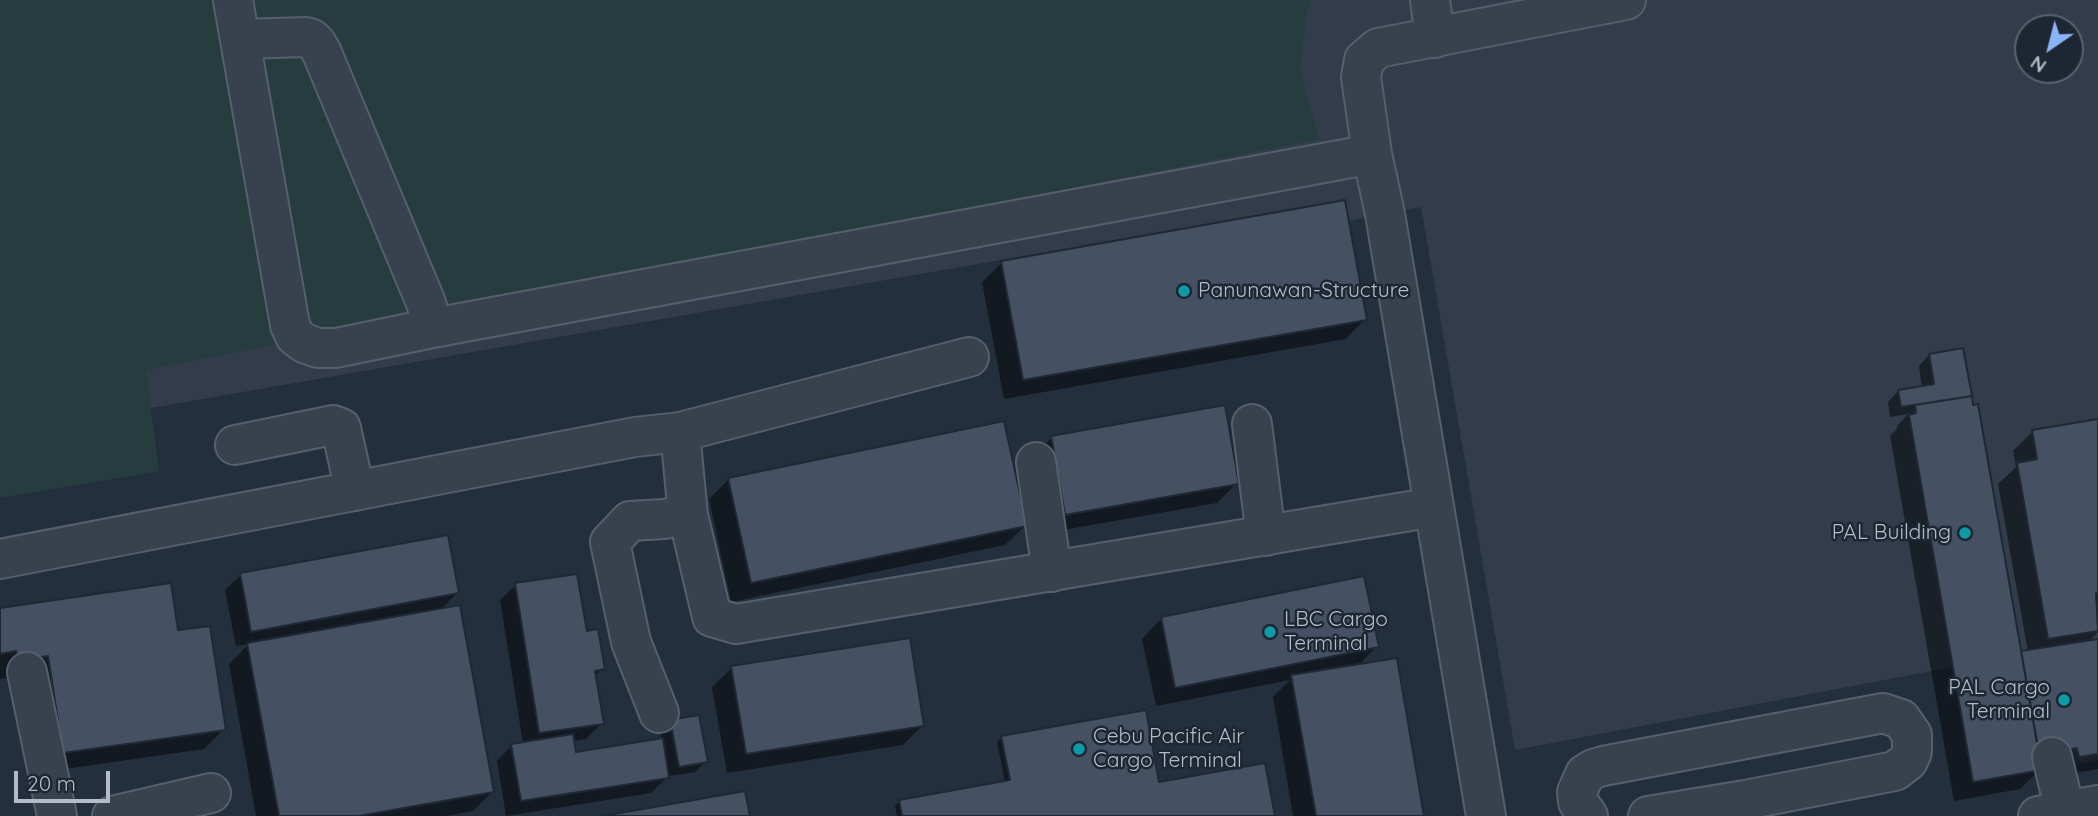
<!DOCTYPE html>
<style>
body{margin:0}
#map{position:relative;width:2098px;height:816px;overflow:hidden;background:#242f3e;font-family:Quicksand,sans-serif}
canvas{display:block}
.north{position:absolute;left:2014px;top:14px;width:70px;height:70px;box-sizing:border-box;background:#1d2633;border:2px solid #59626f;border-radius:50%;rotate:215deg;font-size:19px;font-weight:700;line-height:28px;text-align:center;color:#b4bcc9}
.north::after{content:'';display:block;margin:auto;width:24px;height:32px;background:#8ab4f8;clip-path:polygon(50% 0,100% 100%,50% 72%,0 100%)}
.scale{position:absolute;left:14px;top:771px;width:96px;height:32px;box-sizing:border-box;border:4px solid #b4bcc9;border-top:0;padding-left:9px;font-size:21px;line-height:24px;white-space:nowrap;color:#b4bcc9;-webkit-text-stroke:5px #1d2633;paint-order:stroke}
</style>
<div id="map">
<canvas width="2098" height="816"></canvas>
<div class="north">N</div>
<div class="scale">20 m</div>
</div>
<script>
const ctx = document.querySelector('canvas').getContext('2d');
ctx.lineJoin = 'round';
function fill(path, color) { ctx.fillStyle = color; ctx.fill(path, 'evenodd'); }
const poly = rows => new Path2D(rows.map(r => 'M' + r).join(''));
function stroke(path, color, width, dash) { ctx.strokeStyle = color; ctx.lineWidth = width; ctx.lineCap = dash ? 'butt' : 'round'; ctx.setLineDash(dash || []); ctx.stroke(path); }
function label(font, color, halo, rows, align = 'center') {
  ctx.font = font + ' Quicksand,sans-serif'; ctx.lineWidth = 5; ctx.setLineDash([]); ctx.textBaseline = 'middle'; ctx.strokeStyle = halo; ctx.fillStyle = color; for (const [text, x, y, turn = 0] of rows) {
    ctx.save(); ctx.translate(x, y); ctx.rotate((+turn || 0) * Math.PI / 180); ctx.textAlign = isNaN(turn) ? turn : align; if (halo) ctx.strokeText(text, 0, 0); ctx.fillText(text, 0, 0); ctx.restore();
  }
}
const airport = poly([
 [0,0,2098,0,2098,760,1973,782,1953,667,1515,750,1421,207,1349,221,1345,200,71,422],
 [2028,28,2070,28,2070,70,2028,70]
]);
const green = poly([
 [0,0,1311,0,1307,10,1300,70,1319,139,146,370,159,471,0,498]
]);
const shadow = poly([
 [1002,263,1365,319,1346,339,1004,399,982,282],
 [1962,350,2020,653,2028,652,1998,484,2016,467,2013,451,2032,432,2098,421,2098,632,2088,642,2098,640,2098,769,2060,776,2040,770,2020,789,1954,801,1890,436,1897,429,1897,426,1908,414,1890,417,1888,402,1898,391,1922,388,1919,366,1929,355],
 [1052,438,1237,483,1217,503,1046,533,1032,457],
 [728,480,1025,526,1005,545,731,602,709,499],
 [241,575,457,593,439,611,492,792,473,811,446,816,256,816,229,664,249,644,236,646,225,590],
 [516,585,585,633,603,668,594,677,602,723,586,739,572,741,574,754,662,740,660,732,671,722,706,761,695,772,668,776,651,793,506,816,497,761,512,745,523,743,500,600],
 [0,609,224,729,204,749,44,772,29,675,0,679],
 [1161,619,1377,646,1358,666,1422,816,1293,816,1273,697,1290,680,1156,706,1142,639],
 [732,668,923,725,903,745,727,773,712,687],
 [1002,737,1157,784,1273,816,897,816,895,806,900,801,1005,782,997,742]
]);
const building = poly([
 [1345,200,1367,320,1023,380,1001,261,1345,200],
 [1963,348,1972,396,1901,407,1898,390,1934,384,1929,354,1963,348],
 [1972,396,1973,405,1978,404,2042,770,1973,782,1909,415,1916,413,1915,405,1972,396],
 [1225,405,1239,484,1065,515,1051,436,1225,405],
 [2098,419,2098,593,2096,593,2098,631,2048,639,2017,463,2037,459,2032,430,2098,419],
 [1004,421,1027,526,751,583,728,478,1004,421],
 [448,535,459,593,251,632,240,573,448,535],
 [577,574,587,631,598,629,605,669,595,671,604,724,539,733,515,583,577,574],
 [1364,576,1379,647,1175,688,1161,617,1364,576],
 [171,583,178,630,210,626,226,730,63,753,48,656,18,661,16,651,0,654,0,608,171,583],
 [460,605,494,792,359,816,279,816,247,643,460,605],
 [910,638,924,726,746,754,731,666,910,638],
 [2098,639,2098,754,2079,757,2077,748,2039,755,2021,651,2098,639],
 [1397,658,1424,816,1316,816,1291,675,1397,658],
 [1146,710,1159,782,1265,763,1275,816,902,816,899,800,1010,780,1001,736,1146,710],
 [699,715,708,762,679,767,670,720,699,715],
 [573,734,576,752,663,738,669,778,521,801,511,744,573,734],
 [745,791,750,816,603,816,745,791]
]);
const minor = poly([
 [233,0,290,325,295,336,304,343,318,348,336,348,433,328,1372,154],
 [1430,0,1435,38],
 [240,39,306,37,312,39,317,44,322,53,426,303,433,328],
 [1252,424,1266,536],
 [680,432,688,515,712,617,736,624,1434,507],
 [235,445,333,425,341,428,355,491],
 [1036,462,1052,572],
 [0,559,635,437,680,432,969,357],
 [27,672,57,816],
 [659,713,631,642,610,542,630,521,664,519,688,515],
 [2052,757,2065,811],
 [112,816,211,793],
 [1486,816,1385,214,1372,154,1361,77,1364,60,1378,48,1626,0],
 [1588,816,1578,802,1577,792,1585,774,1593,769,1603,766,1883,713,1901,719,1912,735,1912,752,1908,761,1895,771,1745,800,1648,816],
 [2038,816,2098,805]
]);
const markers = [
 [1184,291,7,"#0f9aa8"],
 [1965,533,7,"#0f9aa8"],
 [1270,632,7,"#0f9aa8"],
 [2064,700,7,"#0f9aa8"],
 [1079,749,7,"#0f9aa8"]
];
const poiNames = [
 ["Panunawan-Structure",1198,291],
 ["PAL Building",1951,533,"right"],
 ["LBC Cargo",1284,620],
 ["Terminal",1284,644],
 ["PAL Cargo",2050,688,"right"],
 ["Terminal",2050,712,"right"],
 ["Cebu Pacific Air",1093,737],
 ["Cargo Terminal",1093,761]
];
fill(airport, '#323c4b');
fill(green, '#263c3f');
fill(shadow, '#0007');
fill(building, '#455162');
stroke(building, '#1f2835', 2);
stroke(minor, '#565f6c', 42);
stroke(minor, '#38414e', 38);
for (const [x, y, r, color] of markers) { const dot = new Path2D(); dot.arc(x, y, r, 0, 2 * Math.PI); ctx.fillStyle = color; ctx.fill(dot); stroke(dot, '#1d2633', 2.5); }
label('21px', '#b4bcc9', '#1d2633', poiNames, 'left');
</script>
